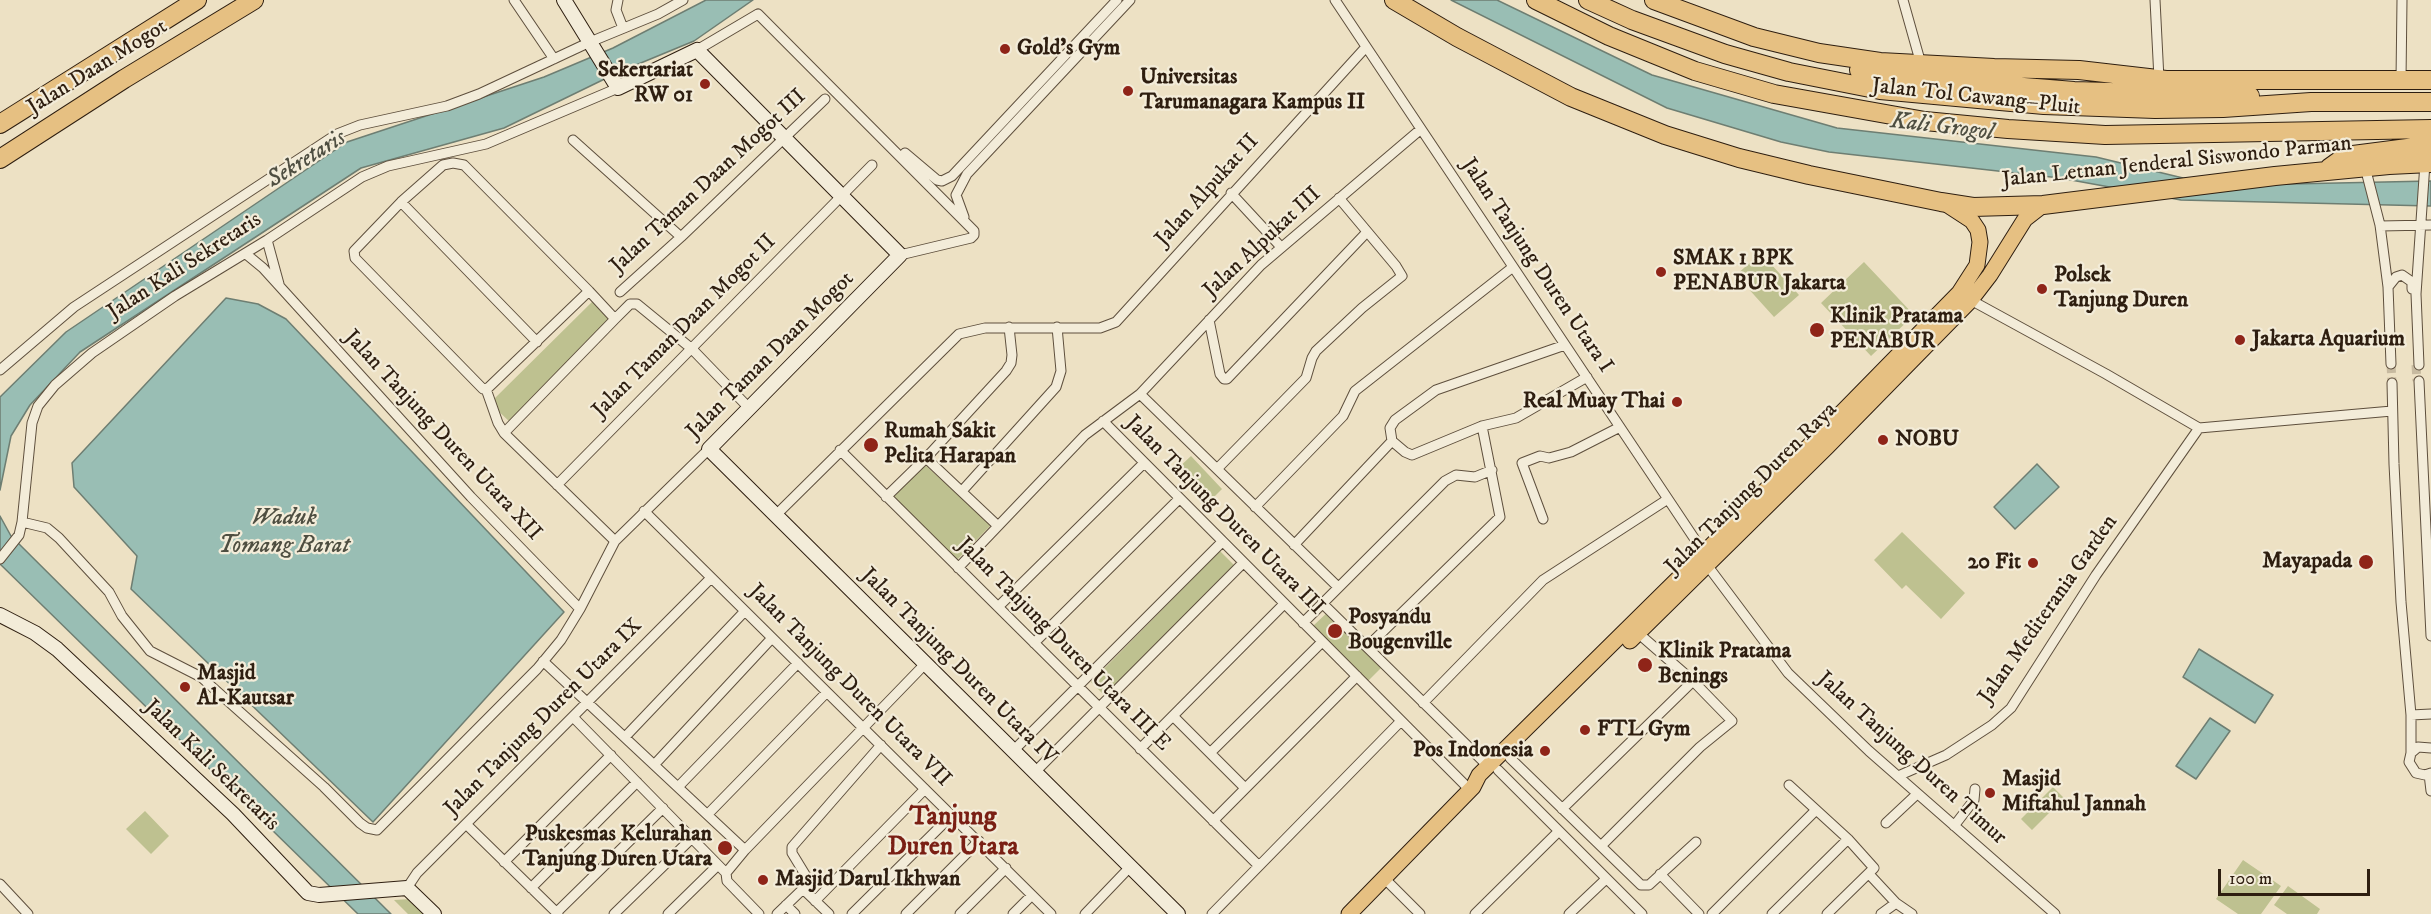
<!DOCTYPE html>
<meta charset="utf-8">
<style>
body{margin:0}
#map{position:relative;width:2431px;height:914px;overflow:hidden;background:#ede1c4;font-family:"IM FELL DW Pica",serif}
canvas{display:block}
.scale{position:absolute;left:2218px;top:869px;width:152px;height:27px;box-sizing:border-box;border:3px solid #2e1e10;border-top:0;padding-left:8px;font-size:18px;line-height:21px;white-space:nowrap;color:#2e1e10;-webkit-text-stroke:4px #f3ecd9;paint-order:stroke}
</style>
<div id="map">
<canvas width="2431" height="914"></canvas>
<div class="scale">100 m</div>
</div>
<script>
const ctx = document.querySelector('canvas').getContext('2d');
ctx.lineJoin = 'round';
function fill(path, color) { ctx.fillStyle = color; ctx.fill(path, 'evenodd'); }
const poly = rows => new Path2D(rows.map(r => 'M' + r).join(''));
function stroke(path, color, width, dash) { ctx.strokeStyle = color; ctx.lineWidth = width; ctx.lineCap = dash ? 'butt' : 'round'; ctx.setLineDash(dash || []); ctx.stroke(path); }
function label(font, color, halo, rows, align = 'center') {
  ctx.font = font + ' "IM FELL DW Pica",serif'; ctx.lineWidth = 4.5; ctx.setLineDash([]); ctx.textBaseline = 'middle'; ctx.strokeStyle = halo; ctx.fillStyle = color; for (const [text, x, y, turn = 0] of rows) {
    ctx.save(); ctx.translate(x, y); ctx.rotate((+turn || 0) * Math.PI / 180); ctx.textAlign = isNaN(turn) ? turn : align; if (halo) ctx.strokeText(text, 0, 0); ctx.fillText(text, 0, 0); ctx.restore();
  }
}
const green = poly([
 [1761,253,1799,295,1774,317,1736,275],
 [1864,262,1914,315,1871,356,1821,303],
 [593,301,615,323,511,423,493,406,495,398],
 [1191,456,1222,489,1205,506,1173,473],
 [924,464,991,525,956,561,891,495],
 [1902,532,1965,593,1941,619,1906,585,1902,589,1874,560],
 [1220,551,1234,565,1105,696,1091,682],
 [1332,608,1385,664,1367,682,1313,626],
 [2053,787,2064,798,2032,830,2021,819],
 [145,811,169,836,151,854,126,829],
 [2243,860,2281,886,2261,914,2238,914,2216,899],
 [2288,886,2320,909,2317,914,2287,914,2274,905],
 [411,899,426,914,408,914,394,900]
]);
const water = poly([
 [706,0,753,0,694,41,619,72,504,128,361,168,80,352,30,405,11,436,0,490,0,397,66,332,347,142,544,77,613,48,706,0],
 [1451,0,1497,0,1652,75,1837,128,2096,157,2183,178,2244,185,2431,181,2431,206,2181,200,2060,178,1829,152,1781,142,1667,108,1451,0],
 [226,298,258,304,286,319,564,612,373,822,131,589,137,556,74,487,72,463,226,298],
 [2037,464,2059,487,2015,529,1994,507,2037,464],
 [0,516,11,536,391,914,358,914,0,564,0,516],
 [2199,649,2273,695,2255,723,2183,677,2199,649],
 [2210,718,2230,731,2196,779,2176,766,2210,718]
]);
const streetTunnel = poly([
 [2391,364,2392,383],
 [2416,365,2417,381]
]);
const street = poly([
 [514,0,554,59],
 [618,0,616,10,623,28],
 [1335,0,1704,553],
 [1903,0,1921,64],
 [2155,0,2159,79],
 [697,50,758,14,974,231,974,235,971,238,900,255],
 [2401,80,2402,0],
 [573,140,681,237],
 [905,153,937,180,942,181,952,176,1117,0],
 [2365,167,2380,225,2388,287,2391,364],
 [1231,193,1281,247],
 [401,202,537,342],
 [964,217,956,195,967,174,1130,0],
 [2380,226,2431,225],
 [267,240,279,284],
 [246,254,263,268,471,497,580,609],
 [2388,287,2396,277,2402,275,2412,282,2412,289],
 [589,291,488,388,483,389,355,258,354,251,401,202,443,165,453,163,464,165,589,291,615,319],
 [620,292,681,237,825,99],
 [1967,298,2106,374,2199,428,2392,411],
 [1209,320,1220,374,1224,379,1227,379,1367,232],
 [2419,365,2416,294,2425,163],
 [0,370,74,307,337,134,360,125,447,106,479,94,590,42,658,14,683,0],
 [2419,381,2431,636],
 [2392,383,2394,464,2401,602,2411,715,2411,753],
 [486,389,498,423,504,433,615,541],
 [1140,394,1338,587],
 [1103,421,1470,790],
 [504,433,615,319,630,304,637,304,692,349,749,408],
 [1392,441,1405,452,1412,455,1482,426,1516,418,1587,377],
 [1392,441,1390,428,1395,420,1436,390,1565,345],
 [840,450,1259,866],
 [926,458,998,526],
 [1217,469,1306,378,1312,358,1316,351,1362,308,1402,276,1396,266,1339,198],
 [557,485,872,165],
 [962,491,1056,387,1061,371,1057,327],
 [886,497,926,458,1006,371,1011,363,1012,355,1009,327],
 [1255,507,1343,416,1355,391,1513,267],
 [644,511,1051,914],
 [776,515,959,334,985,328,1100,328,1116,322,1366,47],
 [1543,519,1522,463,1540,456,1549,458,1571,452,1620,427],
 [22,522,47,528,59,538,109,592,122,616,150,651,201,677,324,787,360,823,367,828,377,830,537,669,561,640,580,609,615,541,709,449],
 [1294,545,1392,441],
 [0,559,19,535,22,522,32,423,38,406,55,385,92,353,175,296,267,240,362,177,388,166,486,144,618,88],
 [1707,565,1788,673,1869,751,2055,914],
 [958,568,1085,435,1140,394,1261,265,1421,129],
 [1322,603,1488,766],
 [998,607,1144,463],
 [1303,623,1445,481,1456,475,1475,477,1492,470],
 [1034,643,1179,499],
 [1367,647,1500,517,1482,426],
 [543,661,745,850],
 [1423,703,1543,580,1668,499],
 [2411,715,2431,714],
 [1173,716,1245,788],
 [573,717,726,873,727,881,759,914],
 [625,737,745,611],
 [2431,748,2418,747,2411,753,2409,762,2416,773,2425,775,2431,773],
 [1140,749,1284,604],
 [1013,751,1222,542],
 [1210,753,1322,642],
 [1510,758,1641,885,1649,885,1696,842],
 [654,765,772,638],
 [1498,770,1642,914],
 [1035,772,1243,563],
 [2429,774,2431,791],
 [1898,776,1946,755,1992,725,2011,708,2096,575,2199,428],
 [1789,785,1848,839,1874,868,1827,914],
 [678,787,798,663],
 [1562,809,1693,681],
 [708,814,827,692],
 [1213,821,1357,676],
 [1886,823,1917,794],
 [466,824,558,914],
 [1954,826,1974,800,1975,789],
 [1601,846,1700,747,1732,721,1693,681,1638,633],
 [504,862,611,755],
 [726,873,745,850,925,664],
 [1660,874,1699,914],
 [1869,874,1896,903],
 [1384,878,1420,914],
 [0,884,28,914],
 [407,888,417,873,711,578],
 [531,888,637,782],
 [803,889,829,914],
 [815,901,925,789],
 [786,905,795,914],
 [557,912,663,808],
 [614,914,692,838],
 [668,914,718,865],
 [777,914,803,889,807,881,806,876,792,853,792,847,881,745],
 [852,914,952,815],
 [906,914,979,841],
 [960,914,1006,868],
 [1013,914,1032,895],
 [1085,914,1130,867],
 [1212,914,1401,721],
 [1475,914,1559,831],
 [1569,914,1606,879],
 [1712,914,1816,810],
 [1772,914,1848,839],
 [1881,914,1896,903,1912,914]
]);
const secondary = poly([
 [564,0,618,88,697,50,900,255,709,449,1178,914],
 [0,615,35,633,57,649,233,814,308,893,319,895,407,888,434,914]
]);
const primary = poly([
 [1630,641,1827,447,1970,301,1990,275,2025,219,2043,205],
 [1349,914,1473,787,1479,775,1704,553,1959,293,1977,265,1980,242,1978,230,1972,221,1949,206]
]);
const highway = poly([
 [1394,0,1457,37,1571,97,1665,135,1739,158,1809,175,1941,202,1973,207,2043,205,2275,176,2389,165,2431,163],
 [1536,0,1609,36,1695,71,1774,94,1925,121,2008,129,2105,135,2431,129],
 [1588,0,1632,20,1725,54,1789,72,1880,90,2044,105,2155,109,2223,108,2311,102,2431,102],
 [1654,0,1754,37,1819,53,1880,62,1994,68,2079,70,2166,80,2431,80],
 [1859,70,1898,77,2074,91,2250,96],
 [0,124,197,0],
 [0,159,124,79,254,0],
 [2329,168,2343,158,2353,155,2431,145]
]);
const markers = [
 [1005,49,6,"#8f2418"],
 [705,84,6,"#8f2418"],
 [1128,91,6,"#8f2418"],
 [1661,272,6,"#8f2418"],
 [2042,289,6,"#8f2418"],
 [1817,330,8,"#8f2418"],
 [2240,340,6,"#8f2418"],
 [1677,402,6,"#8f2418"],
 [1883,440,6,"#8f2418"],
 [871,445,8,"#8f2418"],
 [2366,562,8,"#8f2418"],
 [2033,563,6,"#8f2418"],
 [1335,631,8,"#8f2418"],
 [1645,665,8,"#8f2418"],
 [185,687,6,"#8f2418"],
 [1585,730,6,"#8f2418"],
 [1545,751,6,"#8f2418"],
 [1990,793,6,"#8f2418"],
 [725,848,8,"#8f2418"],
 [763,880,6,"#8f2418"]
];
const poiNames = [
 ["Gold's Gym",1017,49],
 ["Sekertariat",693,71,"right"],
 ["RW 01",693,96,"right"],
 ["Universitas",1140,78],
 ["Tarumanagara Kampus II",1140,103],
 ["SMAK 1 BPK",1673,259],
 ["PENABUR Jakarta",1673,284],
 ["Polsek",2054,276],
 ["Tanjung Duren",2054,301],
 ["Klinik Pratama",1830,317],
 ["PENABUR",1830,342],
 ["Jakarta Aquarium",2252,340],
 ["Real Muay Thai",1665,402,"right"],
 ["Rumah Sakit",884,432],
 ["Pelita Harapan",884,457],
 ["NOBU",1895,440],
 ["Mayapada",2352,562,"right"],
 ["20 Fit",2021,563,"right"],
 ["Posyandu",1348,618],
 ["Bougenville",1348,643],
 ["Klinik Pratama",1658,652],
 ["Benings",1658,677],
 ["Masjid",197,674],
 ["Al-Kautsar",197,699],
 ["FTL Gym",1597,730],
 ["Pos Indonesia",1533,751,"right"],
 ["Masjid",2002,780],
 ["Miftahul Jannah",2002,805],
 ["Puskesmas Kelurahan",712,835,"right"],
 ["Tanjung Duren Utara",712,860,"right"],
 ["Masjid Darul Ikhwan",775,880]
];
const streetNames = [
 ["Jalan Daan Mogot",98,68,-32],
 ["Jalan Tol Cawang–Pluit",1976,98,6],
 ["Jalan Letnan Jenderal Siswondo Parman",2177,163,-6],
 ["Jalan Taman Daan Mogot III",709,182,-43],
 ["Jalan Alpukat II",1208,191,-48],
 ["Jalan Alpukat III",1263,243,-43],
 ["Jalan Tanjung Duren Utara I",1536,266,56],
 ["Jalan Kali Sekretaris",185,267,-33],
 ["Jalan Taman Daan Mogot II",685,327,-45],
 ["Jalan Taman Daan Mogot",771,356,-45],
 ["Jalan Tanjung Duren Utara XII",442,436,47],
 ["Jalan Tanjung Duren Raya",1752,489,-45],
 ["Jalan Tanjung Duren Utara III",1224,516,45],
 ["Jalan Mediterania Garden",2049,610,-55],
 ["Jalan Tanjung Duren Utara III E",1063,645,45],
 ["Jalan Tanjung Duren Utara IV",958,667,45],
 ["Jalan Tanjung Duren Utara VII",849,686,45],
 ["Jalan Tanjung Duren Utara IX",544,718,-45],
 ["Jalan Tanjung Duren Timur",1911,759,42],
 ["Jalan Kali Sekretaris",211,766,44]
];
const waterNames = [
 ["Kali Grogol",1942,128,7],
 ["Sekretaris",307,160,-32],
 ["Waduk",284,519],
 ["Tomang Barat",284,547]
];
const quarterNames = [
 ["Tanjung",953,819],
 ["Duren Utara",953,849]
];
fill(green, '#bec190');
fill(water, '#99beb4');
stroke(water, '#6e7e72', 1.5);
stroke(streetTunnel, '#c7baa0', 9, [9, 4.5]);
stroke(street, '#5e4f3d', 11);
stroke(secondary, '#2e1e10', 16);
stroke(primary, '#2e1e10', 17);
stroke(highway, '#2e1e10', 20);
stroke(street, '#f3ecd9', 9);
stroke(secondary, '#f3ecd9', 14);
stroke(primary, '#e6c082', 15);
stroke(highway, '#e6c082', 18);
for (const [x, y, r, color] of markers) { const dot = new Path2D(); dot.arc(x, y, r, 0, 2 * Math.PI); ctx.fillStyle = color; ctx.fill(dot); stroke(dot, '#f3ecd9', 2); }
label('bold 22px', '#2e1e10', '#f3ecd9', poiNames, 'left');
label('22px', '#2e1e10', '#f3ecd9', streetNames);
label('italic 24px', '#4e4e41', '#f3ecd9', waterNames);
label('bold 26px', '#7a1f14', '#f3ecd9', quarterNames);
</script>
